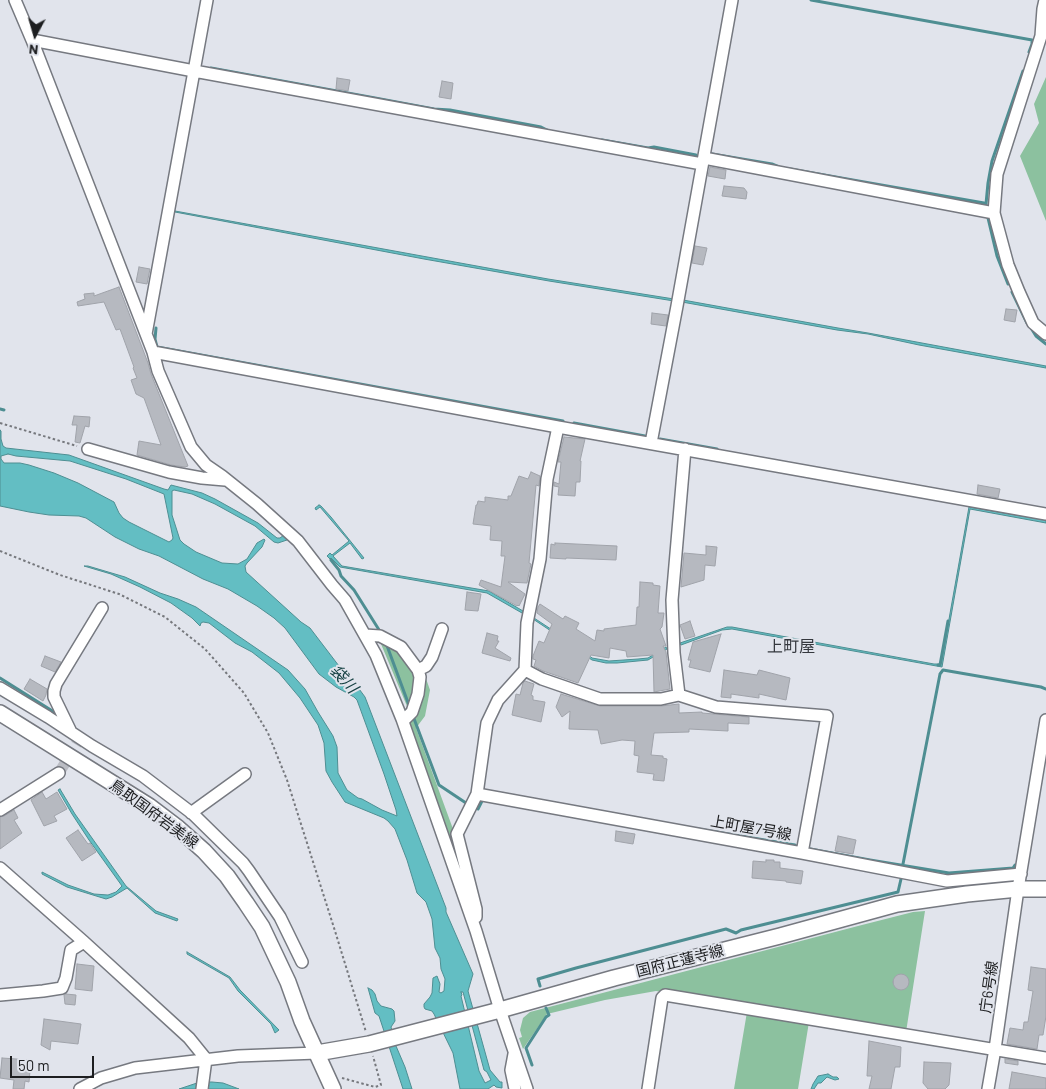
<!DOCTYPE html>
<meta charset="utf-8">
<style>
body{margin:0}
#map{position:relative;width:1046px;height:1089px;overflow:hidden;background:#e1e4ec;font-family:Barlow,sans-serif}
canvas{display:block}
.north{position:absolute;left:10px;top:10px;width:50px;height:50px;-webkit-text-stroke:4px #e1e4ec;paint-order:stroke;rotate:186deg;font-size:14px;font-weight:700;line-height:20px;text-align:center;color:#1d1e20}
.north::after{content:'';display:block;margin:auto;width:18px;height:22px;background:#1d1e20;clip-path:polygon(50% 0,100% 100%,50% 72%,0 100%)}
.scale{position:absolute;left:10px;top:1056px;width:84px;height:22px;box-sizing:border-box;border:2px solid #1d1e20;border-top:0;padding-left:6px;font-size:15px;line-height:18px;white-space:nowrap;color:#1d1e20;-webkit-text-stroke:4px #e1e4ec;paint-order:stroke}
</style>
<div id="map">
<canvas width="1046" height="1089"></canvas>
<div class="north">N</div>
<div class="scale">50 m</div>
</div>
<script>
const ctx = document.querySelector('canvas').getContext('2d');
ctx.lineJoin = 'round';
function fill(path, color) { ctx.fillStyle = color; ctx.fill(path, 'evenodd'); }
const poly = rows => new Path2D(rows.map(r => 'M' + r).join(''));
function stroke(path, color, width, dash) { ctx.strokeStyle = color; ctx.lineWidth = width; ctx.lineCap = dash ? 'butt' : 'round'; ctx.setLineDash(dash || []); ctx.stroke(path); }
function label(font, color, halo, rows, align = 'center') {
  ctx.font = font + ' Barlow,"Noto Sans JP",sans-serif'; ctx.lineWidth = 4; ctx.setLineDash([]); ctx.textBaseline = 'middle'; ctx.strokeStyle = halo; ctx.fillStyle = color; for (const [text, x, y, turn = 0] of rows) {
    ctx.save(); ctx.translate(x, y); ctx.rotate((+turn || 0) * Math.PI / 180); ctx.textAlign = isNaN(turn) ? turn : align; if (halo) ctx.strokeText(text, 0, 0); ctx.fillText(text, 0, 0); ctx.restore();
  }
}
const green = poly([
 [1046,77,1046,221,1020,156,1039,123,1034,104],
 [383,641,396,646,415,671,415,682,409,711,381,644],
 [424,673,430,690,425,716,416,728,453,829,452,837,471,909,430,787,430,779,418,747,412,740,406,723],
 [925,911,906,1032,656,991,605,1000,547,1014,523,1049,519,1038,522,1037,520,1030,523,1018,530,1012,858,926,913,912],
 [747,1012,809,1022,798,1089,734,1089]
]);
const water = poly([
 [175,211,548,279,674,299,674,301,549,281,424,259,175,212,175,211],
 [683,300,838,328,868,333,1046,366,1046,368,919,345,868,334,837,330,682,302,683,300],
 [0,430,1,431,1,439,3,446,6,448,69,455,164,489,168,490,171,485,202,493,215,499,258,523,277,538,280,538,284,535,287,540,278,543,274,542,255,526,215,504,192,494,174,490,172,491,172,515,180,540,184,544,196,552,222,563,238,564,247,559,257,543,264,539,265,540,262,547,247,563,245,566,246,572,301,622,310,628,339,666,354,682,365,697,446,908,446,912,473,974,468,991,490,1070,500,1082,502,1082,502,1088,496,1087,494,1085,488,1089,460,1089,453,1053,434,1014,432,1011,425,1009,424,1007,424,1004,430,997,432,993,433,978,437,976,440,984,439,992,441,993,444,991,445,979,441,969,440,958,435,948,432,919,426,902,417,893,407,860,395,829,388,821,384,818,345,802,332,782,326,771,324,743,318,725,300,698,279,673,252,652,235,643,209,623,203,622,201,623,200,626,192,618,171,603,140,587,111,574,84,566,88,566,125,577,160,593,178,599,196,607,288,670,305,689,318,712,333,736,337,747,338,773,347,790,358,798,362,799,382,810,397,816,396,810,384,774,357,700,354,697,336,687,319,674,285,628,274,618,257,606,228,589,203,579,159,556,139,549,115,537,86,518,79,516,49,515,29,512,0,506,0,430],
 [8,454,16,456,70,461,126,479,164,494,173,538,172,540,169,542,129,522,123,518,119,513,114,502,78,483,54,473,29,465,20,463,4,463,1,459,1,456,8,454],
 [461,992,463,992,484,1070,487,1072,491,1080,485,1083,479,1071,461,996,462,995,461,992],
 [319,505,321,506,331,517,364,558,362,559,350,543,333,556,342,566,489,591,523,611,522,613,487,593,340,567,331,558,330,559,327,556,330,553,332,555,349,541,320,507,316,510,315,508,319,505],
 [969,507,1046,520,1046,523,970,509,942,667,732,629,722,630,681,645,680,643,727,627,732,627,934,664,941,664,969,507],
 [534,618,586,652,592,658,609,661,638,659,648,658,666,647,667,649,648,660,617,663,606,663,592,660,589,658,584,653,533,619,534,618],
 [60,789,75,814,126,886,156,911,178,919,177,921,155,913,127,888,112,897,106,899,67,887,42,874,42,872,68,885,94,894,108,895,116,892,122,886,89,840,72,814,58,790,60,789],
 [187,952,230,977,240,990,279,1030,275,1033,271,1024,238,991,229,978,187,954,187,952],
 [368,988,372,990,375,994,377,1001,381,1006,392,1009,394,1011,395,1021,391,1027,396,1046,405,1067,412,1089,403,1089,379,1016,375,1013,368,988],
 [828,1074,833,1077,837,1077,839,1079,835,1080,827,1077,821,1083,818,1083,814,1089,811,1089,813,1084,818,1076,828,1074],
 [200,1082,212,1082,223,1083,239,1089,179,1089,200,1082]
]);
const stream = poly([
 [811,0,1032,40,1032,44,1029,52],
 [211,68,375,98,434,109,450,110,541,127,549,131],
 [602,140,648,148,654,147,696,155],
 [712,154,772,164,779,167],
 [790,169,984,203],
 [986,204,988,183,992,161,1023,71],
 [988,218,997,256,1008,284],
 [1012,292,1027,323],
 [156,328,155,339,157,347,563,421],
 [1031,328,1036,336,1046,344],
 [0,409,4,410],
 [574,423,645,436],
 [660,439,717,449],
 [331,560,339,570,341,576,354,590,381,633],
 [386,643,410,708],
 [938,665,940,665,948,621],
 [0,678,54,712],
 [413,716,439,785,466,803],
 [476,808,478,809,482,801],
 [698,829,795,845],
 [810,849,870,860,949,873,1013,868,1015,865],
 [903,864,940,674,943,670,1041,687,1046,689],
 [540,986,538,979,576,968,726,929,736,933,741,930,898,892,901,879],
 [532,1065,526,1048,546,1017,549,1015,546,1008]
]);
const building = poly([
 [337,78,350,80,348,91,336,89,337,78],
 [442,81,453,83,451,99,439,97,442,81],
 [710,167,726,170,725,179,708,176,710,167],
 [724,186,744,188,747,192,746,199,722,196,724,186],
 [695,246,707,248,703,265,692,263,695,246],
 [139,267,150,269,147,284,136,282,139,267],
 [119,287,148,363,151,374,188,466,185,467,171,465,137,455,139,441,161,445,144,398,136,394,131,380,137,378,133,368,134,367,120,329,116,330,104,302,78,306,77,302,85,299,84,294,94,293,94,296,119,287],
 [1006,309,1017,310,1015,322,1004,320,1006,309],
 [652,313,668,315,666,326,651,324,652,313],
 [74,416,90,417,89,427,85,426,80,443,75,442,77,425,72,425,74,416],
 [564,437,585,439,580,461,581,461,580,482,576,482,575,496,558,495,559,487,554,486,554,482,559,484,561,462,558,462,564,437],
 [531,472,540,476,539,486,536,485,529,563,531,564,527,583,508,582,525,594,519,606,518,605,517,606,479,585,481,580,501,587,505,556,501,556,502,541,490,540,491,526,473,524,476,505,477,505,478,501,485,502,485,497,508,500,508,496,511,496,519,476,528,479,531,472],
 [978,485,1000,489,998,498,977,494,978,485],
 [555,543,617,546,616,560,566,558,566,559,550,558,551,544,555,545,555,543],
 [706,546,717,547,715,566,705,565,704,580,681,587,684,553,706,555,706,546],
 [640,582,653,583,653,585,660,586,658,613,664,613,662,627,660,629,666,646,663,646,666,652,670,689,654,692,653,655,627,657,626,651,610,648,609,658,591,655,578,683,543,671,534,666,536,660,533,659,533,656,539,641,544,643,552,624,537,613,538,607,540,604,563,619,565,616,579,623,576,629,595,641,597,630,604,631,604,629,636,625,637,607,639,607,640,582],
 [467,592,481,594,478,611,465,610,467,592],
 [690,621,695,636,685,639,680,625,690,621],
 [487,633,498,636,497,641,499,641,495,648,511,658,510,661,482,653,487,633],
 [721,634,710,672,689,667,691,660,688,660,693,642,721,634],
 [45,656,61,662,55,672,41,666,45,656],
 [724,670,757,675,759,670,790,678,786,700,759,694,759,698,731,694,731,698,721,697,724,670],
 [30,679,47,689,46,695,43,701,24,689,30,679],
 [525,681,534,684,531,695,533,696,533,700,545,702,541,722,512,715,516,694,520,695,523,683,525,681],
 [561,694,600,706,661,706,679,704,679,713,702,712,702,713,749,717,749,724,728,723,728,731,689,729,689,732,654,733,651,755,663,756,663,758,667,759,664,781,653,780,654,774,637,772,639,756,634,755,635,741,622,740,601,744,598,730,569,729,570,711,562,717,556,707,561,694],
 [42,792,46,799,57,792,67,809,54,816,57,821,44,826,31,800,42,792],
 [14,810,18,818,14,820,22,833,0,849,0,817,4,816,14,810],
 [78,830,88,844,90,843,96,852,82,861,66,838,78,830],
 [616,831,635,834,633,844,615,841,616,831],
 [838,836,856,840,853,854,835,851,838,836],
 [766,860,774,860,774,862,780,862,780,868,803,871,801,884,786,882,786,881,752,878,753,861,766,862,766,860],
 [77,964,94,966,92,991,75,989,77,964],
 [1031,967,1046,969,1046,1016,1043,1035,1039,1035,1037,1049,1007,1044,1010,1028,1023,1030,1024,1022,1028,1022,1033,991,1028,990,1031,967],
 '893 982a8 8 0 1 1 16 0a8 8 0 1 1-16 0Z',
 [66,994,76,995,75,1005,65,1004,64,995,66,994],
 [44,1019,81,1024,78,1044,51,1041,50,1050,41,1045,44,1019],
 [869,1041,901,1047,900,1067,895,1067,891,1089,869,1089,872,1076,867,1076,869,1041],
 [2,1058,31,1060,29,1082,25,1081,24,1089,13,1089,14,1080,0,1078,2,1058],
 [1005,1059,1018,1061,1018,1065,1005,1063,1005,1059],
 [924,1062,951,1063,949,1085,945,1089,928,1089,923,1083,924,1062],
 [1012,1072,1046,1078,1046,1089,1009,1089,1012,1072]
]);
const minorTunnel = poly([
 [59,773,80,738]
]);
const path = poly([
 [0,423,77,446],
 [0,551,60,575,119,594,165,617,205,649,244,693,268,733,287,780,335,931,366,1032],
 [342,1078,375,1087,381,1085,373,1056]
]);
const minor = poly([
 [15,0,32,40,153,352,158,371,191,447,206,465,222,476,257,504,298,541,332,585,345,600,376,655,402,719,476,931,500,1010,527,1089],
 [1045,0,1043,9,1041,36,997,174,994,213,1008,265,1019,292,1033,323,1046,334],
 [32,40,194,71,702,164],
 [704,158,994,213],
 [146,334,207,0],
 [153,352,558,427,1046,514],
 [651,443,677,306,732,0],
 [88,449,169,472,202,478,225,480],
 [365,635,380,636,401,647,418,670,420,677,418,694,412,712,403,721],
 [418,670,426,666,432,657,442,629],
 [525,670,542,679,600,699,661,699,679,695,716,707,827,716,802,853],
 [0,688,48,717,92,746,143,776,193,814,243,863,249,871,280,917,302,962],
 [679,695,674,653,672,600,685,449],
 [70,730,54,697,54,691,56,684,102,608],
 [477,794,802,853,947,881,1021,874],
 [0,810,59,773],
 [191,813,245,774],
 [0,868,84,942,189,1038,206,1059,202,1089],
 [476,917,476,909,457,834,477,794,487,723,498,700,525,670,527,623,540,559,547,479,558,427],
 [0,995,43,991,62,988,66,978,71,950,84,942],
 [514,1054,511,1070,515,1089],
 [80,1089,101,1078,135,1068,238,1056,317,1053],
 [648,1089,662,998,665,995,1046,1058],
 [988,1089,995,1049,1018,889,1046,720]
]);
const major = poly([
 [0,713,149,806,178,828,204,851,227,876,246,903,262,927,288,982,302,1021,333,1089],
 [317,1053,369,1044,500,1010,614,978,780,936,897,904,967,894,1018,889,1046,889]
]);
const streetNames = [
 ["鳥取国府岩美線",154,814,36],
 ["上町屋7号線",751,828,10],
 ["国府正蓮寺線",680,961,-14],
 ["庁6号線",989,987,-82]
];
const neighbourhoodNames = [
 ["上町屋",791,647]
];
const waterNames = [
 ["袋川",344,679,48]
];
fill(green, '#8cc19f');
fill(water, '#63bec3');
stroke(water, '#4e8e92', 1);
stroke(stream, '#4e8e92', 3);
fill(building, '#b6b9c0');
stroke(building, '#a0a3aa', 1);
stroke(minorTunnel, '#babcc3', 11, [11, 5.5]);
stroke(minor, '#767980', 14);
stroke(major, '#767980', 18);
stroke(path, '#76787d', 2, [2.5, 2.5]);
stroke(minor, '#fff', 11);
stroke(major, '#fff', 15);
label('15px', '#1d1e20', '#e1e4ec', streetNames);
label('16px', '#35383e', '#e1e4ec', neighbourhoodNames);
label('italic 16px', '#154042', '#e1e4ec', waterNames);
</script>
